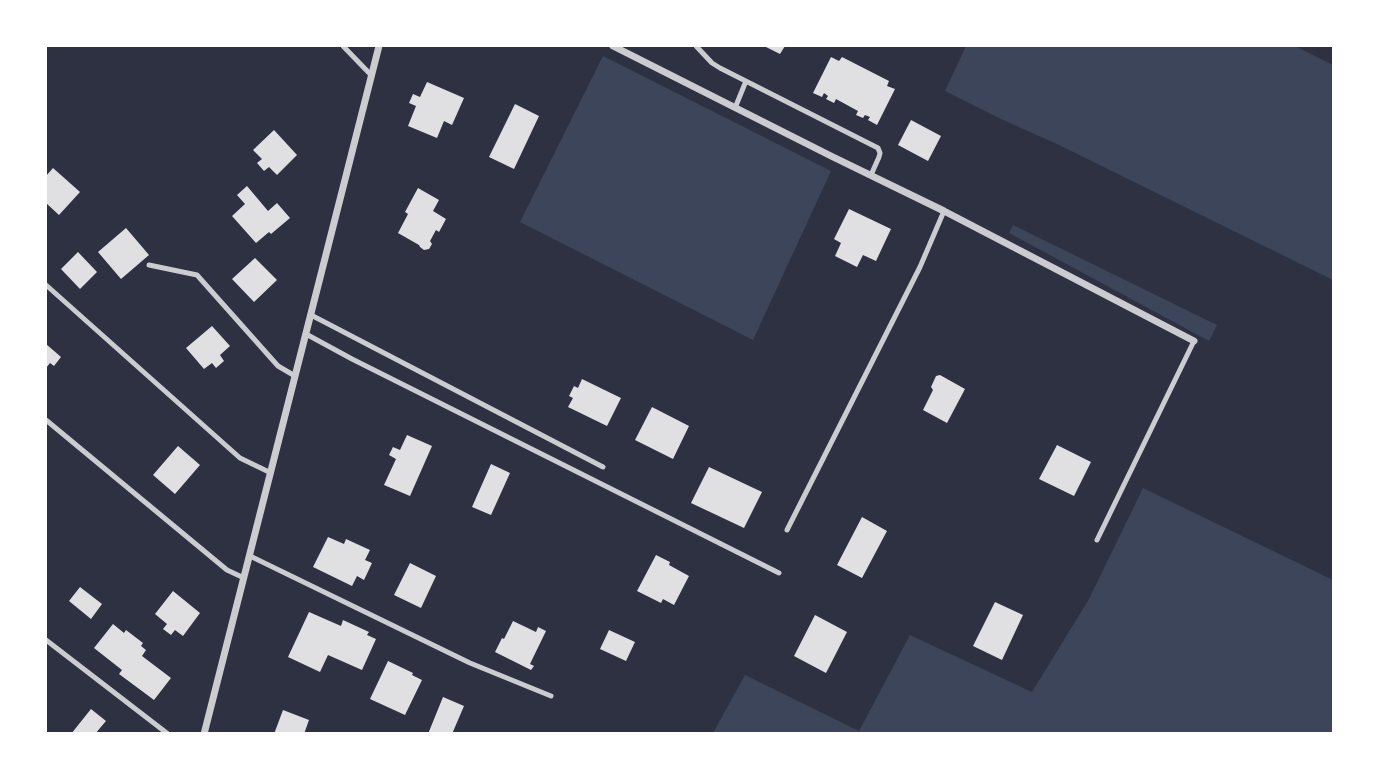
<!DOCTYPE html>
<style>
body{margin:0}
#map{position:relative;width:1379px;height:779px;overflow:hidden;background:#2d3142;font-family:"DM Sans",sans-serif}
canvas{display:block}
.frame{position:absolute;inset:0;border:47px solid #fff;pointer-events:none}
</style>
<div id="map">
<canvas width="1379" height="779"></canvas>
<div class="frame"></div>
</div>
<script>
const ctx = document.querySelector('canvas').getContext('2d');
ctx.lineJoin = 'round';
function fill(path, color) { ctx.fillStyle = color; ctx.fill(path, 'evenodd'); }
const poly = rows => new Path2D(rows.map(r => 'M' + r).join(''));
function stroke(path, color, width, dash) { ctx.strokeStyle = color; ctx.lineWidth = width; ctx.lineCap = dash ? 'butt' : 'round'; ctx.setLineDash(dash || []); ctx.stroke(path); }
const green = poly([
 [966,46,1295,46,1333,65,1333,280,1057,144,1003,120,945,91],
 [603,56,831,171,753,340,520,222],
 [1013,225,1217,325,1209,341,1009,233],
 [1143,488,1333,580,1333,733,713,733,745,675,859,731,910,635,1032,692,1089,599]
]);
const building = poly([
 [764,46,785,46,780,54],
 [831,57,839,61,842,57,889,81,887,86,895,89,877,125,868,120,870,117,865,115,863,118,856,115,858,111,836,99,834,103,826,99,828,96,824,93,822,97,813,93],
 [427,82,464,98,452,125,444,121,437,138,408,126,416,106,409,103,413,94,420,97],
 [515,104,539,116,514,169,489,157],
 [911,120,941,136,928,161,898,145],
 [274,130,297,155,277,175,269,167,264,171,257,163,262,159,253,150],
 [53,168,80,192,59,215,46,203,46,176],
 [247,186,268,211,277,203,290,218,271,234,269,232,256,243,232,216,245,204,237,195],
 [418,188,439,200,433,211,446,219,439,232,436,230,430,241,432,244,429,249,424,250,420,247,419,245,398,233,408,214,405,212],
 [849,209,891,229,876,261,863,255,857,267,835,256,841,243,834,239],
 [126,228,149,255,121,279,98,252],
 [78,252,97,272,80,289,61,269],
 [255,258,277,280,254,302,232,279],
 [212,326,230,346,220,355,224,361,216,368,212,363,204,369,186,348],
 [46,344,61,357,54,366,50,363,46,368],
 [940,375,965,389,947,423,923,410,933,390,931,387,936,376],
 [582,379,621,398,607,426,568,407,573,398,569,396,574,386,578,388],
 [652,407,689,426,673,459,635,440],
 [407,435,432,446,410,496,384,485,396,459,389,455,393,447,400,450],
 [1057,445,1091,462,1074,496,1039,479],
 [178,446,200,465,175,494,153,475],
 [491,464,510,473,491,515,472,507],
 [709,467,762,492,744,528,691,503],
 [862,517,887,531,862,578,837,565],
 [328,537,344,544,346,539,370,550,365,560,372,563,364,580,357,576,352,586,313,567],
 [656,555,670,562,669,565,689,576,674,605,663,599,661,603,637,591],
 [410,563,436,576,421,608,394,595],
 [80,587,102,604,91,619,69,601],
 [173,591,200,613,183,636,175,630,171,635,163,629,167,624,155,614],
 [995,602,1023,615,1002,660,973,646],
 [309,612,341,626,343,620,369,632,367,635,376,639,362,670,328,655,320,672,288,657],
 [815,615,847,632,826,673,794,656],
 [513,621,536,632,538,627,546,631,530,664,534,666,531,670,495,652,502,638,504,639],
 [113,624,124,633,126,630,143,643,141,646,146,650,142,656,171,678,154,700,119,674,122,670,94,648],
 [609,630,635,642,626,661,600,649],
 [388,661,413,673,412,675,422,680,405,715,370,699],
 [443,697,464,706,452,734,428,734],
 [91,709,106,721,95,734,71,734],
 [283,710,309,720,304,734,274,734]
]);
const service = poly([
 [343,46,372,76],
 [696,46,712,63,720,68,878,148,880,153,879,157,871,175],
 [735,108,746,81],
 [149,265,197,275,278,366,295,376],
 [46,285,240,458,271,473],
 [311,315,603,467],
 [306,334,352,359,779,573],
 [46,420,227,570,244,578],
 [787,530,920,267,944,211],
 [1097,540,1194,341],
 [250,556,470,663,551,696],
 [46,640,168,734]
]);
const minor = poly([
 [613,46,831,156,944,211,1194,341],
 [204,734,379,46]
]);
fill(green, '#3c4559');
fill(building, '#e0e0e3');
stroke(service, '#caccd0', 5);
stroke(minor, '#caccd0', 7);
</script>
